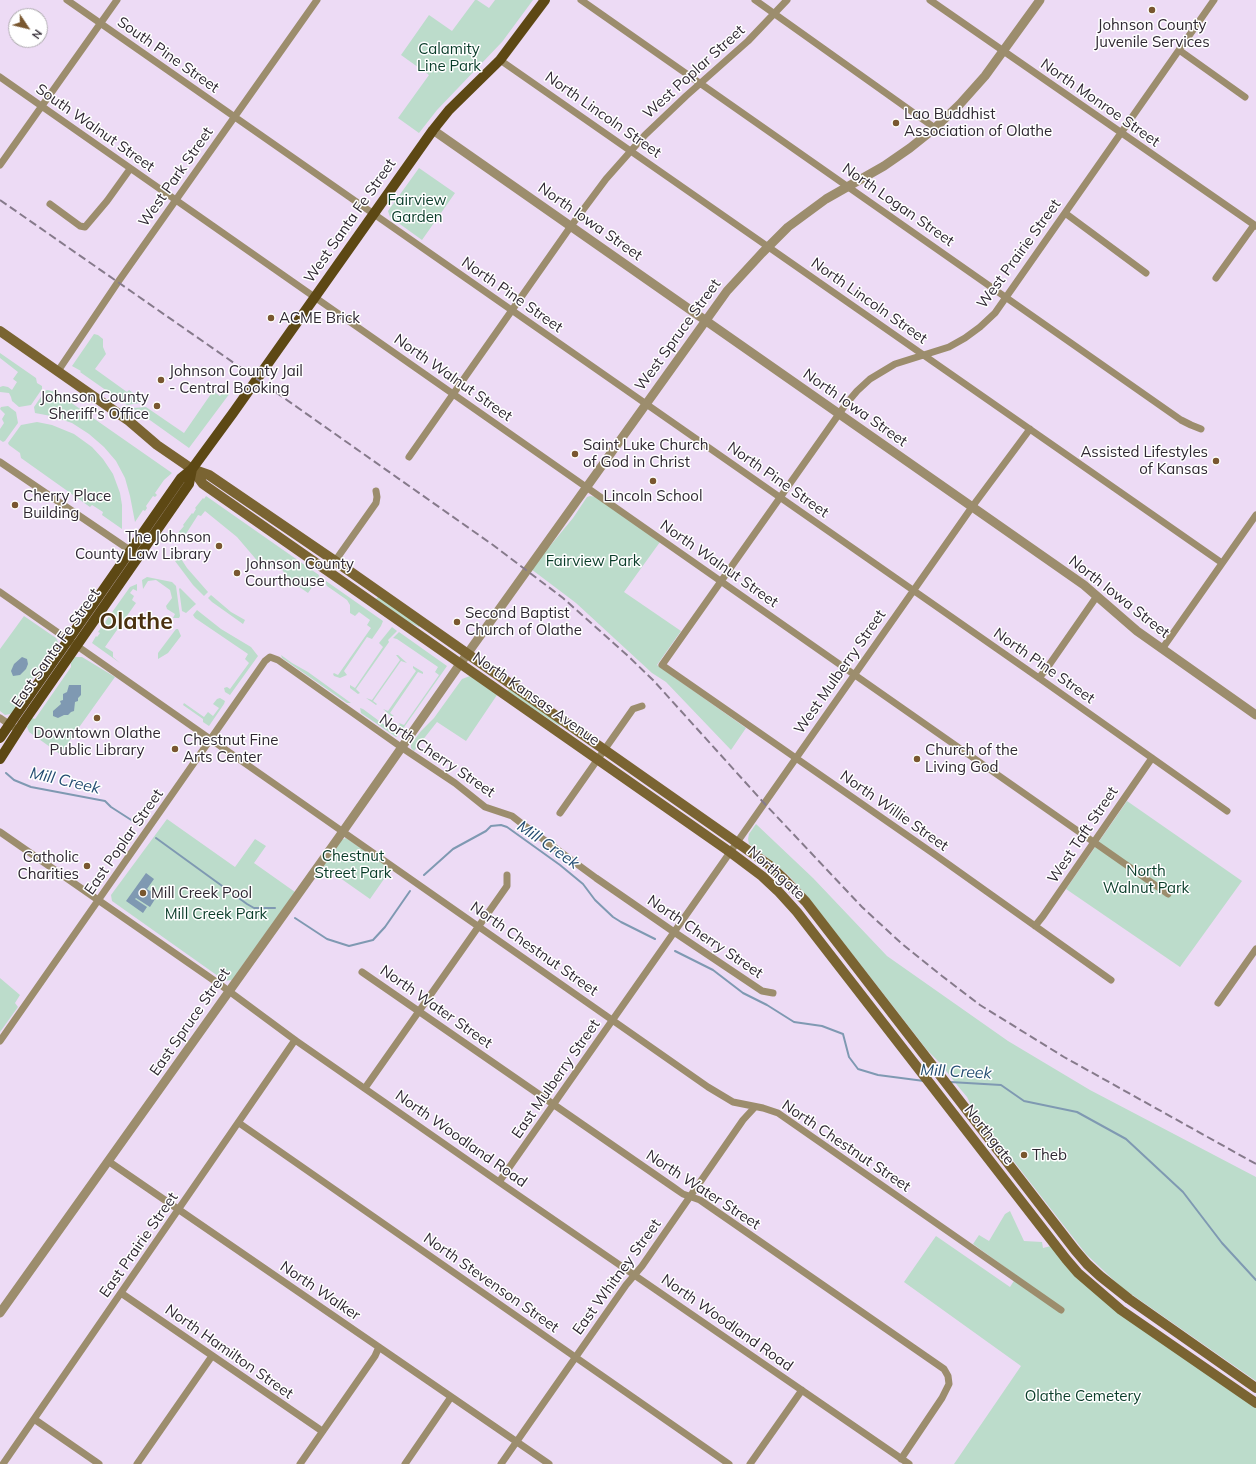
<!DOCTYPE html>
<style>
body{margin:0}
#map{position:relative;width:1256px;height:1464px;overflow:hidden;background:#eddbf5;font-family:Mulish,sans-serif}
canvas{display:block}
.north{position:absolute;left:8px;top:8px;width:40px;height:40px;box-sizing:border-box;background:#fff;border:1px solid #aca9ad;border-radius:50%;rotate:125deg;font-size:11px;font-weight:700;line-height:16px;text-align:center;color:#2f2832}
.north::after{content:'';display:block;margin:auto;width:14px;height:18px;background:#79572f;clip-path:polygon(50% 0,100% 100%,50% 72%,0 100%)}
</style>
<div id="map">
<canvas width="1256" height="1464"></canvas>
<div class="north">N</div>
</div>
<script>
const ctx = document.querySelector('canvas').getContext('2d');
ctx.lineJoin = 'round';
function fill(path, color) { ctx.fillStyle = color; ctx.fill(path, 'evenodd'); }
const poly = rows => new Path2D(rows.map(r => 'M' + r).join(''));
function stroke(path, color, width, dash) { ctx.strokeStyle = color; ctx.lineWidth = width; ctx.lineCap = dash ? 'butt' : 'round'; ctx.setLineDash(dash || []); ctx.stroke(path); }
function label(font, color, halo, rows, align = 'center') {
  ctx.font = font + ' Mulish,sans-serif'; ctx.lineWidth = 3; ctx.setLineDash([]); ctx.textBaseline = 'middle'; ctx.strokeStyle = halo; ctx.fillStyle = color; for (const [text, x, y, turn = 0] of rows) {
    ctx.save(); ctx.translate(x, y); ctx.rotate((+turn || 0) * Math.PI / 180); ctx.textAlign = isNaN(turn) ? turn : align; if (halo) ctx.strokeText(text, 0, 0); ctx.fillText(text, 0, 0); ctx.restore();
  }
}
const green = poly([
 [475,0,477,0,489,8,495,0,533,0,502,42,437,110,419,133,398,118,429,75,401,55,429,15,452,31],
 [419,168,455,193,422,240,390,217,388,211],
 [94,334,98,335,103,339,103,347,106,354,95,369,127,392,129,390,144,400,141,403,127,405,80,372,81,371,72,366],
 [0,353,36,378,37,383,42,386,42,389,31,405,19,407,12,401,11,397,9,393,0,392,0,387,3,386,8,387,12,390,17,382,13,379,18,372,0,358],
 [225,389,230,393,189,448,133,408,146,407,184,433,213,391,220,396],
 [47,390,57,392,62,398,63,397,172,473,164,480,155,493,157,495,155,497,153,496,146,506,147,508,145,511,143,510,135,522,130,496,125,478,116,461,104,447,89,434,72,423,51,416,35,413,34,407,45,391],
 [8,406,16,412,18,423,5,441,3,442,0,440,0,429,4,423,2,419,5,414,0,409,1,407],
 [37,422,52,425,74,434,92,447,103,459,113,474,120,493,122,505,122,529,102,515,103,512,92,505,90,507,21,458,20,453,9,445,8,443,21,425],
 [206,496,319,575,318,579,308,593,295,584,293,586,277,562,266,571,237,537,205,511,201,516,198,515,184,537,178,533,184,526,183,525,192,513,193,514,196,509,195,508,203,498,204,499],
 [590,496,596,497,660,542,624,592,681,631,657,665,746,728,731,750,666,682,652,673,576,603,531,569,573,518,587,497],
 [175,549,176,551,187,568,208,592,204,596,193,585,175,561,178,559,173,550],
 [147,577,172,582,176,586,180,616,179,618,173,618,175,614,167,609,166,606,172,598,170,590,156,580,148,581,143,589,142,580],
 [326,581,383,621,381,626,372,639,367,637,344,671,347,675,340,678,334,676,333,674,334,673,338,675,371,628,367,625,370,620,359,612,355,616,350,613,350,605,347,600,327,586,326,584],
 [137,584,137,591,133,589,130,593,134,596,132,600,136,603,105,647,113,652,113,657,120,663,92,643,96,636,97,637,100,633,98,632,130,587],
 [180,588,196,604,186,613,182,611,179,589],
 [211,595,231,612,245,620,243,624,212,602,208,598],
 [378,597,421,625,419,627,409,622,376,599],
 [197,610,221,629,251,647,258,656,230,695,225,692,224,688,227,687,230,689,249,663,245,659,248,654,195,618,193,615],
 [24,616,56,638,58,642,58,645,54,652,51,653,15,703,16,707,13,712,10,714,5,715,0,711,0,649],
 [392,627,397,631,388,640,389,642,356,689,360,693,358,694,350,688,350,685,355,688,383,647,379,643],
 [176,629,178,629,181,636,168,653,158,659,158,653],
 [399,632,447,666,400,733,394,729,400,725,399,723,404,725,439,675,435,672,438,667,397,639,393,638],
 [281,655,292,663,308,672,351,703,347,703,282,658],
 [396,655,398,655,407,663,401,661,373,701,377,704,376,705,366,698,372,700,400,660],
 [75,657,82,657,115,677,60,754,29,732,27,727,32,718,35,719,71,667,71,663],
 [413,666,423,672,423,674,418,672,390,713,394,716,391,716,383,709,388,711,416,671,413,668],
 [470,676,497,695,466,741,437,722,414,751,411,748,411,744,421,731,434,718,462,679],
 [509,689,562,723,560,726,553,722,507,691],
 [220,698,225,701,224,704,209,726,203,722,203,719,183,705,184,703,204,717,208,712,213,716,219,708,213,704,217,699],
 [360,708,363,709,398,735,396,737,361,713],
 [1127,801,1242,881,1180,967,1066,889],
 [167,819,235,867,255,839,266,846,254,863,295,892,232,980,225,981,112,901,111,895],
 [756,824,813,878,887,956,1008,1041,1090,1090,1256,1177,1256,1381,1121,1287,1086,1254,973,1109,967,1097,957,1085,940,1063,927,1050,808,897,789,876,768,858,749,844,748,839,749,834],
 [346,838,391,869,370,899,323,866,341,840],
 [0,978,20,995,15,1003,18,1007,0,1032],
 [1010,1211,1024,1241,1042,1242,1043,1248,1051,1246,1063,1262,1256,1408,1256,1464,954,1464,1021,1366,904,1282,936,1236,1010,1287,1017,1276,973,1244,979,1235,989,1241,1005,1214]
]);
const water = poly([
 [22,657,27,659,28,664,26,669,20,675,13,676,11,671,14,664],
 [69,685,81,685,81,695,78,698,78,701,75,702,74,711,71,712,68,715,64,715,58,718,53,716,53,711,61,704,60,701,63,700,63,694,67,692],
 [146,873,154,879,147,889,150,891,153,890,154,891,154,894,157,896,150,907,136,898,135,899,147,907,143,913,126,901]
]);
const stream = poly([
 [6,773,14,780,31,787,105,801,111,807,139,825],
 [156,838,247,904,254,908,275,908],
 [424,875,453,849,486,831,491,826,501,825,507,827,560,865,583,884,595,900,613,917,621,922,655,939],
 [295,918,327,939,349,946,373,940,385,927,410,891],
 [675,951,713,970,743,993,767,1005,794,1022,822,1026,843,1034,849,1057,858,1069,878,1075,924,1081],
 [950,1082,1001,1085,1024,1101,1077,1112,1126,1139,1183,1192,1222,1243,1256,1280]
]);
const minor = poly([
 [67,0,1039,678,1227,811],
 [581,0,1181,420,1191,425,1201,429],
 [755,0,935,128],
 [930,0,1256,226],
 [1179,50,1245,97],
 [500,60,1222,563],
 [0,77,1168,894],
 [0,165,117,0],
 [50,204,80,226,85,227,107,201,130,169],
 [1065,213,1146,273],
 [1216,278,1254,225],
 [58,371,118,282,317,0],
 [409,457,571,226,606,179,645,135,686,96,748,41,787,0],
 [0,462,134,553],
 [328,571,376,503,377,497,376,491],
 [0,592,708,1087,733,1102,763,1108,778,1113,1061,1310],
 [1162,649,1256,515],
 [1039,678,1047,668,1097,596],
 [0,718,13,727],
 [560,813,633,709,642,706],
 [0,832,222,986,295,1040,499,1182,909,1464],
 [1035,926,1043,916,1152,758],
 [362,972,673,1187,683,1194,700,1200,944,1369,948,1376,949,1384,942,1398,901,1459],
 [1111,980,934,854,662,665,846,404,857,391,870,379,895,364,949,347,965,338,980,327,995,313,1214,0],
 [1218,1003,1256,949],
 [0,1041,265,661,270,657,278,660,401,747,455,783,485,807,512,816,521,823,596,878,674,932,762,991,773,993],
 [365,1088,507,886,507,875],
 [239,1123,729,1464],
 [108,1161,549,1464],
 [499,1182,972,507,1030,429],
 [121,1293,322,1431],
 [34,1419,99,1464],
 [3,1464,295,1040],
 [137,1464,212,1356],
 [300,1464,375,1356,379,1347],
 [405,1464,451,1397],
 [501,1464,626,1285,642,1266,743,1120,755,1107],
 [750,1464,802,1390]
]);
const tertiary = poly([
 [433,130,1084,585,1137,631,1256,715],
 [0,1313,339,837,460,664,727,291,762,253,788,227,826,199,884,166,910,148,935,128,960,104,985,76,1040,0]
]);
const secondary = poly([
 [0,331,129,421,157,445,192,469,209,475,335,561,769,865,784,879,806,902,1075,1250,1087,1264,1100,1276,1129,1299,1256,1388],
 [192,469,203,484,730,852,762,876,778,891,797,912,1066,1259,1078,1273,1121,1310,1256,1403]
]);
const primary = poly([
 [0,738,181,478,192,469,233,413,433,130,449,110,500,60,545,0],
 [0,759,23,723,189,484,192,469]
]);
const rail = poly([
 [0,200,257,379,493,545,563,598,628,656,653,680,764,803,862,907,901,943,942,976,980,1005,1064,1057,1256,1164]
]);
const markers = [
 [1152,10,4,"#79572f"],
 [896,123,4,"#79572f"],
 [271,318,4,"#79572f"],
 [161,380,4,"#79572f"],
 [157,406,4,"#79572f"],
 [575,454,4,"#79572f"],
 [1216,461,4,"#79572f"],
 [653,481,4,"#79572f"],
 [15,505,4,"#79572f"],
 [219,546,4,"#79572f"],
 [237,573,4,"#79572f"],
 [457,622,4,"#79572f"],
 [97,718,4,"#79572f"],
 [175,749,4,"#79572f"],
 [917,759,4,"#79572f"],
 [87,866,4,"#79572f"],
 [143,893,4,"#79572f"],
 [1024,1155,4,"#79572f"]
];
const poiNames = [
 ["Johnson County",1152,25,"center"],
 ["Juvenile Services",1152,42,"center"],
 ["Lao Buddhist",904,114],
 ["Association of Olathe",904,131],
 ["ACME Brick",279,318],
 ["Johnson County Jail",169,371],
 ["- Central Booking",169,388],
 ["Johnson County",149,397,"right"],
 ["Sheriff's Office",149,414,"right"],
 ["Saint Luke Church",583,445],
 ["of God in Christ",583,462],
 ["Assisted Lifestyles",1208,452,"right"],
 ["of Kansas",1208,469,"right"],
 ["Cherry Place",23,496],
 ["Building",23,513],
 ["Lincoln School",653,496,"center"],
 ["The Johnson",211,537,"right"],
 ["County Law Library",211,554,"right"],
 ["Johnson County",245,564],
 ["Courthouse",245,581],
 ["Second Baptist",465,613],
 ["Church of Olathe",465,630],
 ["Downtown Olathe",97,733,"center"],
 ["Public Library",97,750,"center"],
 ["Chestnut Fine",183,740],
 ["Arts Center",183,757],
 ["Church of the",925,750],
 ["Living God",925,767],
 ["Catholic",79,857,"right"],
 ["Charities",79,874,"right"],
 ["Mill Creek Pool",151,893],
 ["Theb",1032,1155]
];
const parkNames = [
 ["Calamity",449,49],
 ["Line Park",449,66],
 ["Fairview",417,200],
 ["Garden",417,217],
 ["Fairview Park",593,561],
 ["Chestnut",353,856],
 ["Street Park",353,873],
 ["North",1146,871],
 ["Walnut Park",1146,888],
 ["Mill Creek Park",216,914],
 ["Olathe Cemetery",1083,1396]
];
const streetNames = [
 ["South Pine Street",168,55,35],
 ["West Poplar Street",694,72,-42],
 ["North Monroe Street",1100,103,35],
 ["North Lincoln Street",603,115,35],
 ["South Walnut Street",95,128,35],
 ["West Park Street",176,177,-55],
 ["North Logan Street",898,205,35],
 ["West Santa Fe Street",350,221,-55],
 ["North Iowa Street",590,222,35],
 ["West Prairie Street",1019,254,-54],
 ["North Pine Street",512,295,35],
 ["North Lincoln Street",869,301,35],
 ["West Spruce Street",678,335,-54],
 ["North Walnut Street",453,378,35],
 ["North Iowa Street",855,408,35],
 ["North Pine Street",778,480,35],
 ["North Walnut Street",719,564,35],
 ["North Iowa Street",1119,597,38],
 ["East Santa Fe Street",56,648,-55],
 ["North Pine Street",1044,666,35],
 ["West Mulberry Street",840,672,-55],
 ["North Kansas Avenue",536,699,35],
 ["North Cherry Street",437,756,34],
 ["North Willie Street",894,811,35],
 ["West Taft Street",1083,835,-56],
 ["East Poplar Street",124,842,-55],
 ["Northgate",776,873,42],
 ["North Cherry Street",705,937,34],
 ["North Chestnut Street",534,949,35],
 ["North Water Street",436,1007,35],
 ["East Spruce Street",190,1022,-55],
 ["East Mulberry Street",556,1079,-55],
 ["Northgate",989,1135,52],
 ["North Woodland Road",461,1139,35],
 ["North Chestnut Street",846,1146,34],
 ["North Water Street",703,1190,33],
 ["East Prairie Street",139,1245,-55],
 ["East Whitney Street",617,1277,-54],
 ["North Stevenson Street",491,1283,35],
 ["North Walker",320,1291,34],
 ["North Woodland Road",727,1323,35],
 ["North Hamilton Street",229,1352,35]
];
const waterNames = [
 ["Mill Creek",65,781,13],
 ["Mill Creek",548,845,35],
 ["Mill Creek",956,1072,3]
];
const townNames = [
 ["Olathe",136,622]
];
fill(green, '#bcdccb');
fill(water, '#7f99b2');
stroke(stream, '#7f99b2', 2);
stroke(minor, '#9c8d6d', 7);
stroke(tertiary, '#9c8d6d', 9);
stroke(secondary, '#7a6432', 10);
stroke(primary, '#5d4814', 10);
stroke(rail, '#867a8b', 2, [8, 4]);
for (const [x, y, r, color] of markers) { const dot = new Path2D(); dot.arc(x, y, r, 0, 2 * Math.PI); ctx.fillStyle = color; ctx.fill(dot); stroke(dot, '#fff', 1.5); }
label('15px', '#2f2832', '#fff', poiNames, 'left');
label('15px', '#093c29', '#fff', parkNames);
label('15px', '#2f2832', '#fff', streetNames);
label('italic 16px', '#244d72', '#fff', waterNames);
label('bold 23px', '#4b3110', '#fff', townNames);
</script>
